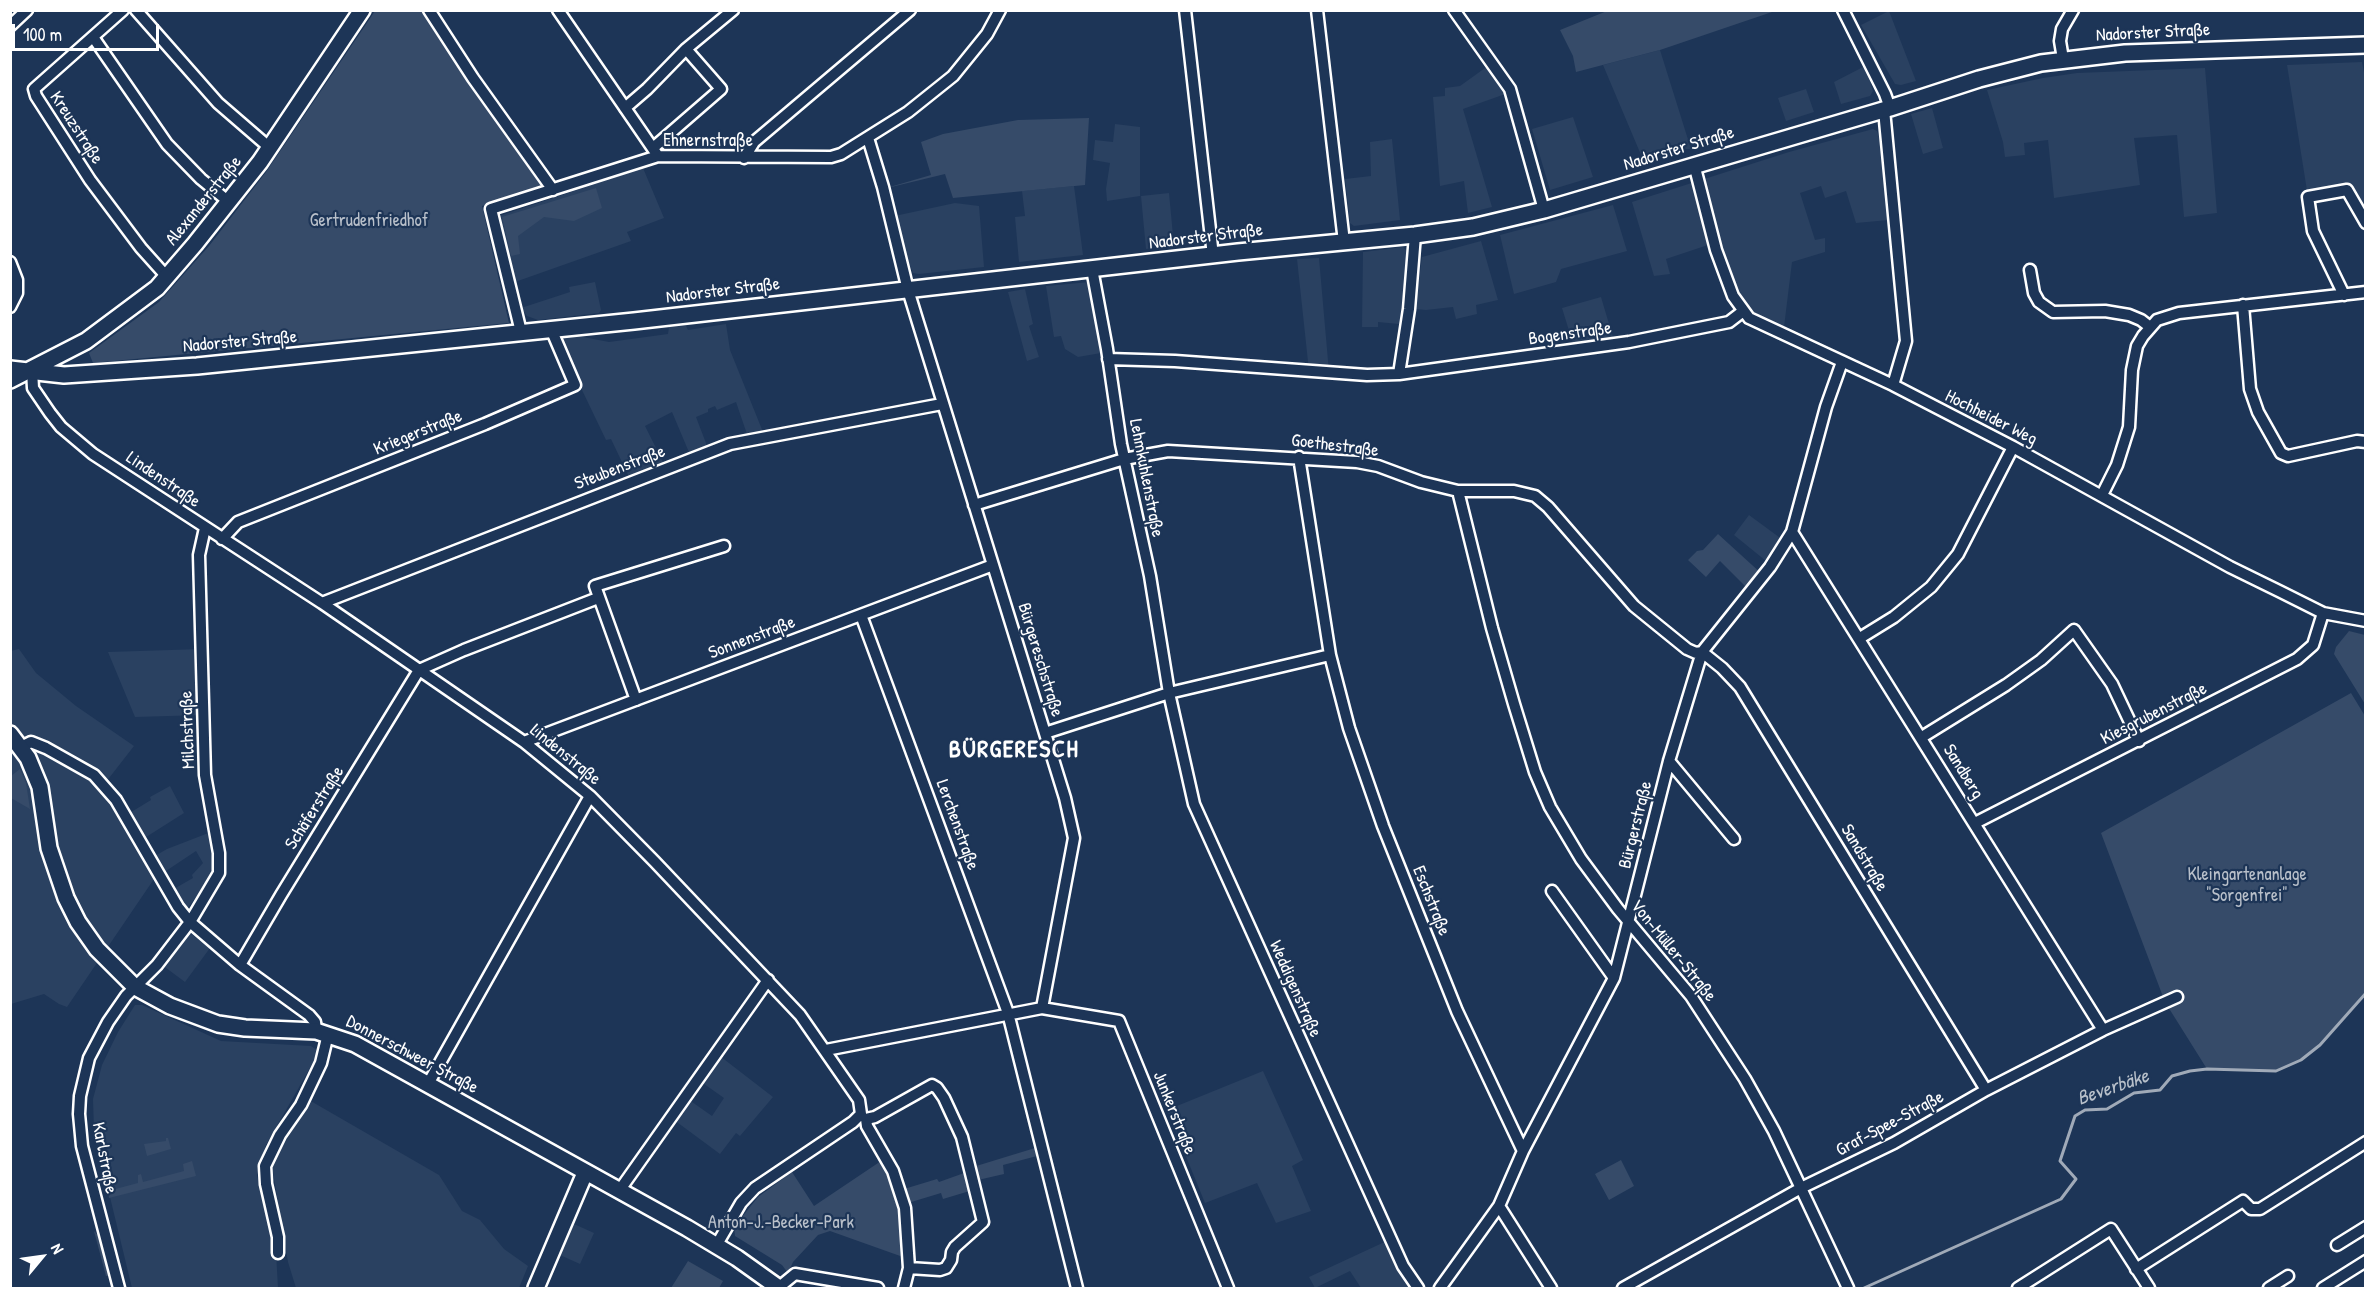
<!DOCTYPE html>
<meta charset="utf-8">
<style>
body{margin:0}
#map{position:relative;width:2376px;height:1299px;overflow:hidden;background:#1d3557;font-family:"Patrick Hand",sans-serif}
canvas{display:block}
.frame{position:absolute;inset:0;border:12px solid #fff;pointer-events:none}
.north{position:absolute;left:12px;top:1227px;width:60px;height:60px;-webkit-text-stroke:4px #1d3557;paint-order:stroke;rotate:61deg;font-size:16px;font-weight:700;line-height:24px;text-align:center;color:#fff}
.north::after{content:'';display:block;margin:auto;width:21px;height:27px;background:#fff;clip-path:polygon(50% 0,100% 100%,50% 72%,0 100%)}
.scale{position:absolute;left:12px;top:24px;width:147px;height:27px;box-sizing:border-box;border:3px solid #fff;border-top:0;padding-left:8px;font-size:18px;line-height:21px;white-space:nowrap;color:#fff;-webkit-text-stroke:4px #1d3557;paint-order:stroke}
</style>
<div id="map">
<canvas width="2376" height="1299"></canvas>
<div class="frame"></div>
<div class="north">N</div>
<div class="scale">100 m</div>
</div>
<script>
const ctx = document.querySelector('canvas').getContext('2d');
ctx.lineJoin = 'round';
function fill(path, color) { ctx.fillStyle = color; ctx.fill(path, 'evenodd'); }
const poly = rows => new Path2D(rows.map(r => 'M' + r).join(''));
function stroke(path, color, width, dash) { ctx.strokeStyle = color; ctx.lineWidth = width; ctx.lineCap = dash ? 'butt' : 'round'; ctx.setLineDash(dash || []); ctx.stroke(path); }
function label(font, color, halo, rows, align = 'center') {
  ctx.font = font + ' "Patrick Hand",sans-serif'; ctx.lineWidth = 4.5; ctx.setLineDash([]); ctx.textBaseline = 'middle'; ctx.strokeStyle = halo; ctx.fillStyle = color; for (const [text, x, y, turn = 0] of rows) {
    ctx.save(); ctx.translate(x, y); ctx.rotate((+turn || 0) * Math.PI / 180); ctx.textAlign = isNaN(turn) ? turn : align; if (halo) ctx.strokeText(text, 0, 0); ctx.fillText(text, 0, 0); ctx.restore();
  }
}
const built = poly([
 [1889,11,1916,81,1901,85,1895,84,1861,25],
 [1660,50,1691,149,1683,149,1644,162,1603,65],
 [2362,62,2366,83,2365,223,2347,190,2308,197,2287,65],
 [1492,63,1511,92,1463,109,1492,207,1468,213,1464,181,1440,186,1433,97,1445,96,1445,88,1460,86],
 [1865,66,1873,91,1870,96,1841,104,1834,82],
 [2205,68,2217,213,2184,217,2177,135,2134,138,2140,185,2054,198,2048,140,2024,143,2025,155,2005,157,2003,142,1987,90,2043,78,2077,73],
 [1806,89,1814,112,1786,121,1778,98],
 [1932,108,1943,148,1923,154,1911,114],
 [1573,117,1593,177,1550,190,1532,129],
 [1115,124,1140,127,1140,196,1107,201,1106,189,1110,163,1093,160,1095,140,1113,142],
 [1873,129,1877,131,1881,142,1889,220,1856,223,1846,191,1825,198,1821,186,1800,193,1815,240,1825,238,1825,252,1792,262,1784,327,1764,319,1744,305,1735,290,1720,241,1666,259,1670,274,1654,276,1632,202,1789,152],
 [1392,139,1400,220,1354,226,1350,223,1345,179,1371,176,1370,142],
 [643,168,664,218,627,232,631,241,515,282,499,216],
 [1074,186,1083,255,1019,262,1015,217,1025,216,1022,191],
 [1169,193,1174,246,1146,249,1141,196],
 [955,203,979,206,984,267,919,274,913,273,890,217],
 [1613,205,1627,251,1561,269,1556,282,1514,294,1500,235],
 [1481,241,1498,300,1476,305,1477,314,1456,319,1453,307,1426,310,1415,309,1422,257],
 [1403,247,1409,253,1399,324,1378,322,1378,327,1362,327,1363,252],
 [1319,258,1329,372,1309,371,1297,259],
 [595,282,601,310,599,313,538,320,527,316,521,308,570,292,569,287],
 [1090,282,1101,353,1078,357,1065,349,1061,336,1054,337,1046,286],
 [1025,289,1033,324,1029,326,1039,357,1027,361,1008,292],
 [1601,297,1615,344,1575,350,1562,308],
 [726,324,730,350,765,437,749,440,736,402,717,410,715,406,708,409,708,412,696,417,709,451,691,457,672,412,645,426,666,468,631,481,611,439,606,440,557,338,578,336,609,342,668,334,669,327,686,326,688,330],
 [1749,515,1783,540,1766,561,1734,535],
 [19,649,36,673,76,706,134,746,106,782,128,814,151,800,150,797,170,786,184,813,143,839,153,857,167,849,211,832,213,841,215,872,186,910,172,890,193,878,192,875,203,863,196,851,154,879,67,1007,59,1004,44,994,11,1004,10,651],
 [202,649,203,715,135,717,108,652],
 [187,931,210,948,185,982,162,965],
 [135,1005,142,1005,221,1041,311,1046,317,1050,314,1061,266,1145,257,1175,276,1252,278,1288,132,1288,94,1131,93,1099,102,1065,118,1032],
 [716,1053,773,1097,740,1136,736,1133,720,1154,670,1117,685,1097,712,1116,724,1098,697,1079],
 [1263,1071,1303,1160,1292,1166,1311,1211,1276,1223,1257,1183,1205,1203,1167,1110],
 [309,1100,439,1175,462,1211,480,1220,504,1249,528,1266,519,1288,296,1288,288,1262,272,1166],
 [574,1224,594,1233,580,1264,560,1255],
 [1391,1239,1418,1288,1361,1288,1350,1271,1315,1288,1309,1277]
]);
const green = poly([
 [375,11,423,11,468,81,542,187,482,206,509,323,93,363,89,353,159,302,209,246,266,172],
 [1771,11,1772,12,1660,50,1576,72,1573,56,1560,30,1607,11],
 [1089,118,1085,185,953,198,945,174,883,189,931,175,921,142,943,134,1018,120],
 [596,188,602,208,574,221,544,217,518,236,520,254,511,256,502,217],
 [1718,534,1763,575,1750,591,1720,561,1706,577,1688,560,1697,551,1703,550],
 [2349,631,2365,635,2365,704,2334,654,2336,647],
 [2351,693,2365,716,2365,992,2320,1045,2303,1059,2276,1071,2207,1069,2165,1002,2101,833],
 [20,769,26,783,30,809,11,798,11,776],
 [166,1138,168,1138,171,1149,147,1156,144,1144,166,1141],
 [1035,1148,1037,1156,1003,1165,1004,1174,978,1180,973,1167],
 [1621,1160,1634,1186,1609,1200,1595,1174],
 [192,1161,196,1176,109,1198,108,1191,138,1183,138,1175,141,1174,143,1182,184,1171,183,1164],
 [881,1161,895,1196,899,1195,901,1205,898,1207,903,1257,830,1231,818,1235,793,1262,788,1273,782,1265,735,1236,734,1227,758,1197,792,1172,814,1206],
 [967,1172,973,1190,943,1199,941,1193,908,1203,904,1189,937,1179,939,1182],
 [94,1231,98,1235,109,1276,106,1276],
 [688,1261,723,1281,719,1288,671,1288]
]);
const stream = poly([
 [1864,1288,2061,1199,2076,1179,2060,1161,2075,1116,2085,1110,2107,1109,2134,1093,2160,1090,2172,1076,2190,1071,2207,1069,2276,1071,2301,1060,2320,1045,2366,993]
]);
const street = poly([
 [123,10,34,89,36,96,90,180,141,248,167,277],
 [136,10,218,103,270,148],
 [429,10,473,78,553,190],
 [558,10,658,156],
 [1185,10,1213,256],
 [1317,10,1344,242],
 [1454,10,1510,89,1544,210],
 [1843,10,1885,94,1890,108],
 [10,26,27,10],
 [93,37,167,144,201,179,229,202],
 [2063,59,2060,41,2062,29,2073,10],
 [625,108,647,89,686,49,733,10],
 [1884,110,1906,341,1893,385],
 [653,148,721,89,686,49],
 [744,158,754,142,910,10],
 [1694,164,1716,250,1733,296,1749,318,1893,385,2013,447,2230,567,2281,592,2323,613,2366,621],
 [10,262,17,280,17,293,10,307],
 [1092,269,1107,349,1121,444,1150,576,1169,693,1194,804,1403,1266,1418,1288],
 [2030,270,2034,293,2039,302,2053,312,2105,311,2129,315,2141,320,2150,327],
 [2344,295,2313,231,2308,197,2347,190,2366,223],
 [2243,305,2250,389,2258,412,2281,453,2288,456,2357,441,2366,442],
 [521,332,491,209,658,156,831,157,841,154,908,112,953,76,987,34,1000,10],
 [1108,359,1175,361,1367,375,1399,374,1629,342,1729,322,1742,312],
 [32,370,33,388,50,413,61,427,93,454,322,603,524,742,590,796,655,862,800,1015,859,1100,861,1114,853,1122,755,1188,741,1203,716,1246],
 [1399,374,1409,309,1415,235],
 [1299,457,1330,655,1349,728,1383,826,1457,1011,1523,1151],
 [1458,491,1492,628,1514,704,1535,772,1550,807,1581,859,1618,909,1691,996,1745,1079,1774,1131,1848,1288],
 [2102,495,2117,465,2129,427,2132,370,2137,346,2143,336,2157,320,2179,313,2366,292],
 [974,505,1124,459,1168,451,1357,462,1378,466,1421,482,1458,491,1514,491,1535,496,1548,507,1634,606,1687,649,1696,653,1702,652,1722,668,1740,687,1986,1090],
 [1792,532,2103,1030],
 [222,539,238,522,485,424,575,385,551,329],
 [322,603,730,444,942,404],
 [861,615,1008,1013,1077,1288],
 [1860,638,1894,617,1931,587,1958,554,2013,447],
 [636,700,595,586,724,546],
 [1045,733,1169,693,1330,655],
 [1922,737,2006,685,2041,660,2074,630,2112,684,2139,741],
 [524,742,993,565],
 [21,747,31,742,46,748,94,775,116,800,178,907,190,922,240,965,309,1015,315,1022,316,1031],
 [1669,761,1734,839],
 [1975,823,2297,659,2313,645,2323,613],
 [1552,891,1614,978],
 [240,965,281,895,419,670,464,650,598,598],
 [1042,1008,1119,1021,1228,1288],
 [826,1050,1042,1008,1074,838,1065,798,908,290,883,187,868,138],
 [428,1084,590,796],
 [619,1191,768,980],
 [1499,1206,1551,1288],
 [2337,1245,2366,1227],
 [278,1253,278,1237,266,1184,265,1166,280,1135,301,1105,321,1063,328,1034],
 [2136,1269,2243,1201,2251,1209,2260,1209,2366,1142],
 [119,1288,82,1146,79,1114,80,1096,89,1058,108,1022,126,996,157,965,190,922,219,873,219,853,205,775,199,555,205,528],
 [778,1288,795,1274,878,1288],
 [904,1288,909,1268,905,1208,893,1171,867,1126,866,1119,875,1117,932,1085,937,1088,944,1098,962,1137,983,1222,955,1247,952,1252,951,1260,946,1268,940,1270,909,1268],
 [1440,1288,1499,1206,1523,1151,1614,978,1669,761,1702,652,1770,567,1792,532,1826,407,1842,362],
 [1623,1288,1801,1188,1894,1143,1986,1090,2103,1030,2177,997],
 [2018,1288,2111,1229,2149,1288],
 [2269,1288,2288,1276],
 [2323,1288,2366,1261]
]);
const secondary = poly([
 [10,369,64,375,197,366,634,321,1238,252,1415,235,1473,227,1544,210,1890,108,1979,79,2041,63,2125,53,2366,45],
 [10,380,86,341,157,288,195,244,260,162,362,10],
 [10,734,28,758,40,787,49,848,66,898,78,922,97,949,135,987,170,1006,218,1024,245,1028,316,1031,355,1044,687,1228,737,1258,779,1288],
 [536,1288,585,1173]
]);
const streetNames = [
 ["Nadorster Straße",2153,33,-3],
 ["Kreuzstraße",76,128,57],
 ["Ehnernstraße",708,141],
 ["Nadorster Straße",1679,149,-17],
 ["Alexanderstraße",204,201,-51],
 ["Nadorster Straße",1206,237,-7],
 ["Nadorster Straße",723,291,-7],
 ["Bogenstraße",1570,334,-8],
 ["Nadorster Straße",240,342,-5],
 ["Hochheider Weg",1991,418,27],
 ["Kriegerstraße",418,433,-22],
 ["Goethestraße",1335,446,7],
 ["Steubenstraße",620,468,-21],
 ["Lehmkuhlenstraße",1146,478,79],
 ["Lindenstraße",163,480,34],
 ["Sonnenstraße",752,638,-21],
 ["Bürgereschstraße",1040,660,73],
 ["Kiesgrubenstraße",2154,714,-27],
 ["Milchstraße",188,730,-92],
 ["Lindenstraße",565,755,39],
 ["Sandberg",1963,772,58],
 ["Schäferstraße",315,808,-58],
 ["Lerchenstraße",957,825,70],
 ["Bürgerstraße",1636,825,-76],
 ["Sandstraße",1864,858,59],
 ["Eschstraße",1431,901,68],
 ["Von-Müller-Straße",1673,951,51],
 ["Weddigenstraße",1295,989,66],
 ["Donnerschweer Straße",412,1055,28],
 ["Junkerstraße",1174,1113,68],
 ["Graf-Spee-Straße",1890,1124,-28],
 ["Karlstraße",104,1158,79]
];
const parkNames = [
 ["Gertrudenfriedhof",369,221],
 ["Kleingartenanlage",2247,875],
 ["\"Sorgenfrei\"",2247,896],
 ["Anton-J.-Becker-Park",781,1223]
];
const waterNames = [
 ["Beverbäke",2113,1088,-19]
];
const districtNames = [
 ["BÜRGERESCH",1014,751]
];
fill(built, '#2a4161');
fill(green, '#364b69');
stroke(stream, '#a0aab8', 3);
stroke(street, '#fff', 15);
stroke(secondary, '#fff', 20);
stroke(street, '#1d3557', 10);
stroke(secondary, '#1d3557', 15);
label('18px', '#fff', '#1d3557', streetNames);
label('18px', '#b9c0ca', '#1d3557', parkNames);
label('italic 20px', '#b8c0ca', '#1d3557', waterNames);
ctx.letterSpacing = '1.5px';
label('bold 24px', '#fff', '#1d3557', districtNames);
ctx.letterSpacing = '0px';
</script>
